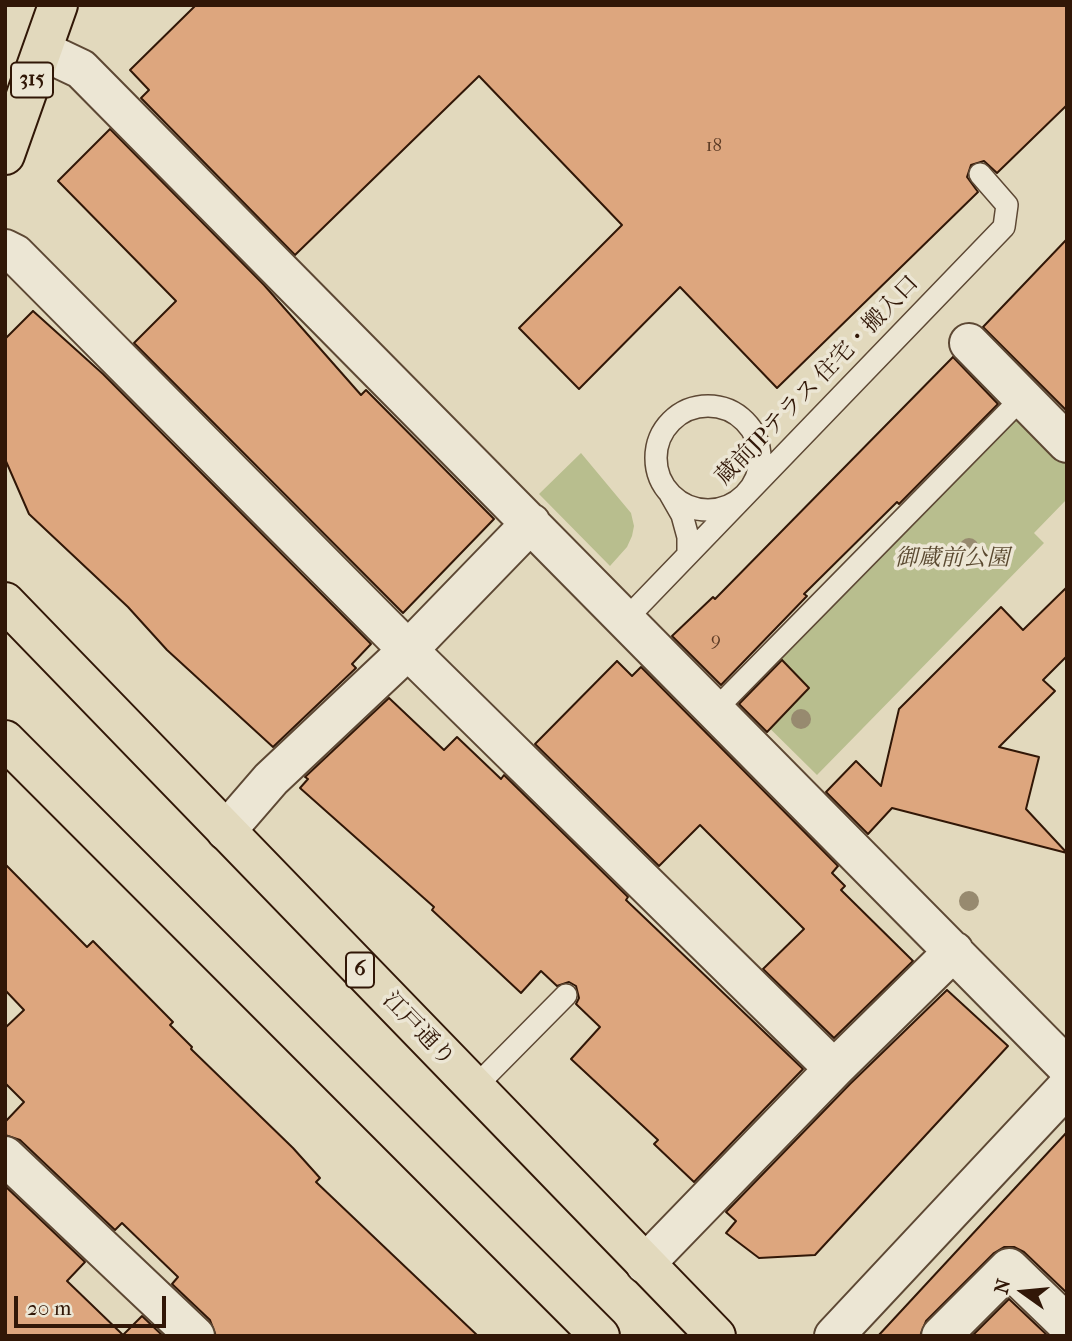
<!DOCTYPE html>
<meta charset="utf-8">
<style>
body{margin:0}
#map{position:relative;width:1072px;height:1341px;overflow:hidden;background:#e2d9bd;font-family:"IM FELL French Canon",serif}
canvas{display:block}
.frame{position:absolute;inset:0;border:7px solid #311707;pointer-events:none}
.north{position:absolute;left:988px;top:1257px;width:70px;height:70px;-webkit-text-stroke:5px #ece6d4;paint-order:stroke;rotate:285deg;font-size:19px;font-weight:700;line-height:28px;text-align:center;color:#311707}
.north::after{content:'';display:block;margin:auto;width:24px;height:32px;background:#311707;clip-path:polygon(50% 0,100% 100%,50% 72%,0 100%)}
.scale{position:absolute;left:14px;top:1296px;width:152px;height:32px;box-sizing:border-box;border:4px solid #311707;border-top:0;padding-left:9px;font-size:21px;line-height:24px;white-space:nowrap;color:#311707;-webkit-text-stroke:5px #ece6d4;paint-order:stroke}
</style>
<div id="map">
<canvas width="1072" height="1341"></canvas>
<div class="frame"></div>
<div class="north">N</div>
<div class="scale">20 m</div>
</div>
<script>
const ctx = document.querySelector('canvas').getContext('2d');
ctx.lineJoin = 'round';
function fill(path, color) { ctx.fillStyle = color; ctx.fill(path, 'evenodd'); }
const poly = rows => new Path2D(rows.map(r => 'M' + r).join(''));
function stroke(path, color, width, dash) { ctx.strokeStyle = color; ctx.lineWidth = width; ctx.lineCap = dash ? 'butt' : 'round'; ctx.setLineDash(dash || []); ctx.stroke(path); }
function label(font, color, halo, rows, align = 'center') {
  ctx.font = font + ' "IM FELL French Canon","Noto Serif JP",serif'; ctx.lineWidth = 7; ctx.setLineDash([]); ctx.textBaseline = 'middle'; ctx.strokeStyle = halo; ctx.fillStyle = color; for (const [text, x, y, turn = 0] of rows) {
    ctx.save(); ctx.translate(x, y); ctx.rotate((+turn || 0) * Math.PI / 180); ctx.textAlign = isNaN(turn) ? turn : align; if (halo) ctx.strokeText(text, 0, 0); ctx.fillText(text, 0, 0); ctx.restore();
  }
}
const green = poly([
 [1019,413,1067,461,1067,499,1034,533,1044,543,817,775,740,699],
 [581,453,631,513,634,526,632,536,627,547,610,566,539,494]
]);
const building = poly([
 [196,5,1067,5,1067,105,997,173,984,161,971,165,967,177,978,192,777,388,680,287,579,389,519,328,622,225,479,76,295,255,141,98,149,90,130,70,196,5],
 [110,129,264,285,361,395,366,390,494,519,403,613,134,343,176,301,58,181,110,129],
 [1067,239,1067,411,983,327,1067,239],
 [33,311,103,374,371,644,352,664,356,668,273,747,167,650,128,607,29,514,5,459,5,339,33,311],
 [953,357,998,404,899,504,897,502,804,594,807,596,721,685,672,636,713,597,715,599,953,357],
 [1067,587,1067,656,1043,680,1055,691,999,747,1039,757,1026,809,1067,853,892,808,868,834,826,792,856,761,881,786,899,709,1001,607,1023,630,1067,587],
 [782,660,809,688,767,732,739,704,782,660],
 [617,661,632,676,641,667,838,866,832,873,845,886,841,890,913,961,834,1038,763,969,804,929,700,825,659,866,535,744,617,661],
 [389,698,444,750,457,737,501,779,504,775,628,897,626,900,803,1069,694,1182,654,1144,658,1140,571,1059,600,1027,576,1004,579,998,576,986,569,982,557,986,541,971,521,993,432,910,434,907,300,788,308,779,305,777,389,698],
 [5,864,87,947,93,941,173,1022,170,1025,192,1047,191,1049,293,1148,320,1178,316,1182,478,1336,216,1336,210,1320,172,1284,178,1277,122,1223,115,1230,20,1140,5,1135,5,1122,24,1102,5,1083,5,1028,24,1010,5,990,5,864],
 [947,990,1008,1046,815,1255,759,1258,726,1233,736,1221,726,1212,850,1084,947,990],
 [1067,1132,1067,1293,1024,1252,1014,1247,1004,1247,994,1253,926,1321,920,1336,878,1336,1067,1132],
 [5,1186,85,1262,67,1281,123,1335,142,1316,163,1336,5,1336,5,1186],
 [1009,1299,1048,1336,972,1336,1009,1299]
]);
const service = poly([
 '656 458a52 52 0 1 1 104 0a52 52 0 1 1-104 0Z',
 [670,494,682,515,688,537,688,554],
 [627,618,1004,227,1007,205,980,174],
 [715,710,1022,398],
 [474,1088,566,995]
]);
const minor = poly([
 [43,51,81,69,1067,1067],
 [5,249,15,254,408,650,834,1069],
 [969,343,1067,443],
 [226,831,271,779,408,650,531,523],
 [5,1156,195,1336],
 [645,1264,834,1069,954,951],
 [941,1336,1009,1268,1067,1324]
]);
const tertiary = poly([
 [834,1336,1067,1087]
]);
const primary = poly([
 [5,155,58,5]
]);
const trunk = poly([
 [5,602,716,1336],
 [5,740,600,1336]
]);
const trees = [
 [969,548],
 [801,719],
 [969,901]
];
const numberNames = [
 ["18",714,146],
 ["9",716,640]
];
const shields = [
 [32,80,42],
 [360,970,28]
];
const shieldNames = [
 ["315",32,80],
 ["6",360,970]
];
const streetNames = [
 ["蔵前JPテラス 住宅・搬入口",818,381,-46],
 ["江戸通り",418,1030,46]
];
const parkNames = [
 ["御蔵前公園",952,559]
];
fill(green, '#b8be8e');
fill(building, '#dda67e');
stroke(building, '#311707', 2);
stroke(service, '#5d4834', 24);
stroke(minor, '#5d4834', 42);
stroke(tertiary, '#5d4834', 42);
stroke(primary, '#311707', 42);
stroke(trunk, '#311707', 42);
stroke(service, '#ece6d4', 21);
stroke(minor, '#ece6d4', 38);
stroke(tertiary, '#ece6d4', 38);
stroke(primary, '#e2d9bd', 38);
stroke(trunk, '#e2d9bd', 38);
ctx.fillStyle = '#978a6f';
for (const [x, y] of trees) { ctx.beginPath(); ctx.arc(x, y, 10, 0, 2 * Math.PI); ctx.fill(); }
label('19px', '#5c3b25', null, numberNames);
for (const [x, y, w] of shields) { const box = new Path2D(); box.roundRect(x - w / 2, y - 17.5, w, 35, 5); ctx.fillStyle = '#ece6d4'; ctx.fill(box); stroke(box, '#311707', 2); }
label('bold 21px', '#311707', null, shieldNames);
label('23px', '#311707', '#ece6d4', streetNames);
label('italic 23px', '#5a4930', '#ece6d4', parkNames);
</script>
